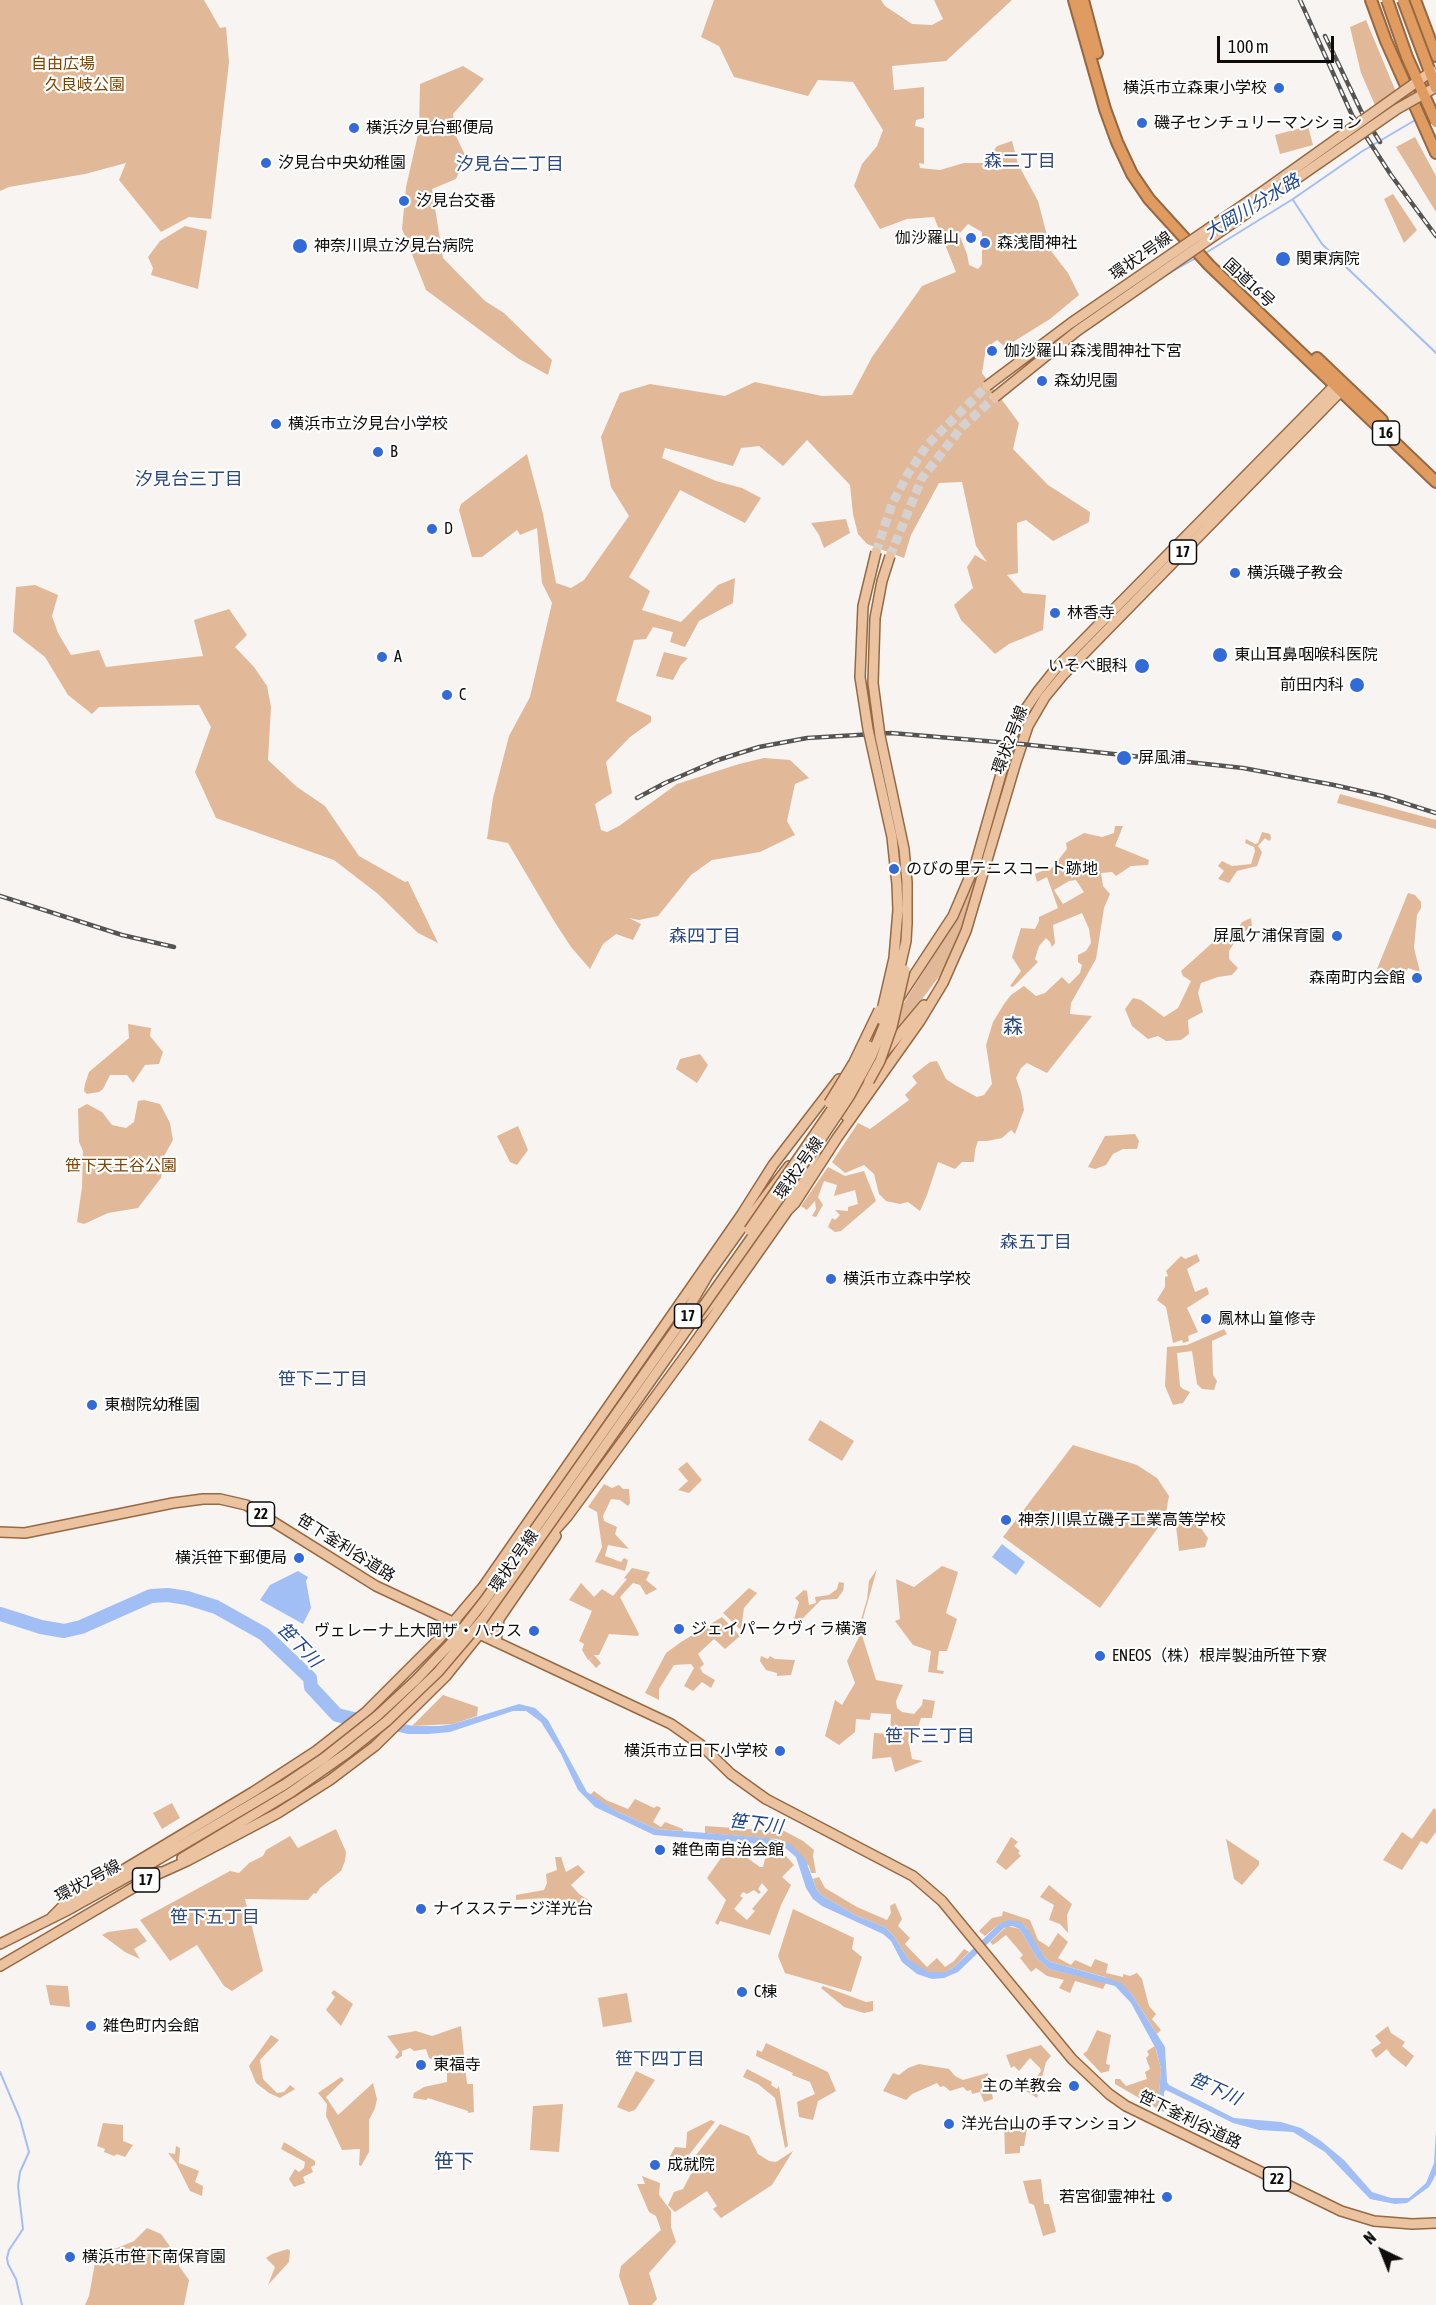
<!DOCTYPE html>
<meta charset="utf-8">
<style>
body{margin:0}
#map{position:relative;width:1436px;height:2305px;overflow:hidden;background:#f7f4f2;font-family:"Asap Condensed",sans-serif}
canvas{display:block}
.north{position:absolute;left:1352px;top:2221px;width:60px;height:60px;-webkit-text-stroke:4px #fff;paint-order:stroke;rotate:317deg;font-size:16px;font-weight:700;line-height:24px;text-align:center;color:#0e0d0c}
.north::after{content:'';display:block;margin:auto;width:21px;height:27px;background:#0e0d0c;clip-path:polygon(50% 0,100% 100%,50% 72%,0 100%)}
.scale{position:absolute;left:1217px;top:36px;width:117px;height:27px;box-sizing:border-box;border:3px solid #0e0d0c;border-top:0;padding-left:8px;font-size:18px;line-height:21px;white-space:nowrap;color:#0e0d0c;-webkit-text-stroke:4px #fff;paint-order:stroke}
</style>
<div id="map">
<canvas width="1436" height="2305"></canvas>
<div class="north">N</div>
<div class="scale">100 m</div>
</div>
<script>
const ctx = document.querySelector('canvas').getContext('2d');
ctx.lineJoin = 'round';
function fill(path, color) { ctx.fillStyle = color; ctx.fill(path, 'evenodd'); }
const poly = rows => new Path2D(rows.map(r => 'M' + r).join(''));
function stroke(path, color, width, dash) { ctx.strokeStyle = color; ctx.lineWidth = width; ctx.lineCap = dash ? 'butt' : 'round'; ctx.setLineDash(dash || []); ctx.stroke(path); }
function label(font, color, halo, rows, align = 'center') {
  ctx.font = font + ' "Asap Condensed","Noto Sans JP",sans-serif'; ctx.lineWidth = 4.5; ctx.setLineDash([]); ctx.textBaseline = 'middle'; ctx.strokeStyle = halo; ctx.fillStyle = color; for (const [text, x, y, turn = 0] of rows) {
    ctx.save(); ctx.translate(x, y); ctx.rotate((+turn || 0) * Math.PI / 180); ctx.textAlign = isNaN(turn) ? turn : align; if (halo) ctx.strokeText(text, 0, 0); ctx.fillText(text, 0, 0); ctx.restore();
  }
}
const green = poly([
 [0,0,204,0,220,28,226,27,229,62,211,219,189,217,161,232,119,180,126,163,85,174,9,187,0,191],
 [714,0,881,0,885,6,912,24,932,25,943,19,934,0,1012,0,946,61,892,66,894,90,924,87,924,118,916,120,915,126,924,128,924,164,919,163,920,168,940,170,964,163,985,163,997,146,1012,141,1018,164,1038,201,1051,251,1068,273,1079,295,1050,319,1005,347,997,340,986,348,982,373,1019,423,1013,449,1048,485,1090,512,1089,522,1053,541,1026,520,1017,523,1018,573,1007,575,1023,593,1046,595,1043,630,1009,644,995,654,961,620,954,605,973,588,967,567,975,555,987,562,976,546,962,482,939,483,911,535,904,558,867,544,858,534,853,514,850,485,807,440,783,466,759,446,741,448,733,466,665,448,662,458,716,481,742,488,761,498,745,523,680,490,629,577,650,591,642,610,681,622,718,585,735,578,733,603,699,621,685,647,670,642,673,632,653,627,646,639,634,640,616,701,651,716,651,722,630,737,606,762,612,793,595,804,601,830,607,832,619,826,677,784,739,764,764,758,790,760,809,778,795,784,787,821,795,835,760,852,712,860,691,875,658,916,639,920,629,918,641,924,633,940,616,934,603,944,590,969,571,947,554,921,508,843,487,839,493,798,509,736,530,697,552,603,542,583,537,528,520,535,517,530,482,557,472,557,459,510,461,504,527,454,543,514,556,583,571,588,584,580,629,516,611,487,601,437,620,393,650,384,725,396,755,382,822,396,852,395,872,357,922,286,956,272,934,217,907,219,880,229,854,186,862,164,877,146,883,130,853,82,818,80,808,96,734,77,719,46,701,37],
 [968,224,982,232,982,264,978,269,969,265,967,254,959,234],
 [1366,20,1396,92,1375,105,1361,73,1350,27],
 [463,66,484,79,453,114,456,136,466,157,456,179,432,189,443,258,485,301,504,313,552,360,548,375,519,359,426,290,402,229,406,187,419,130,420,84],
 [1308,126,1313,145,1280,154,1275,135],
 [1415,137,1436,176,1436,212,1396,147],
 [1393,194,1417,230,1404,243,1384,199],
 [185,226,207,231,198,289,151,275,153,268,148,257,160,241],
 [846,519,850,533,824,548,819,535,811,523],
 [35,585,58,595,52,616,58,633,71,655,99,650,106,667,203,656,194,620,229,609,247,635,235,647,254,667,267,686,271,707,268,760,297,787,325,806,359,856,405,882,408,881,438,943,418,933,378,894,334,860,216,818,195,772,211,727,199,705,99,707,92,714,68,695,45,657,13,632,16,587],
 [664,652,688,658,681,665,673,680,656,676],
 [1340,794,1436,820,1436,829,1337,803],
 [1115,826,1123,826,1115,846,1149,860,1148,865,1131,866,1116,876,1112,872,1101,873,1103,886,1110,894,1104,908,1096,959,1071,1003,1070,1014,1092,1016,1047,1073,1027,1063,1021,1068,1016,1078,1021,1092,1024,1110,1015,1134,1011,1130,1002,1138,987,1141,978,1141,975,1150,974,1162,962,1162,955,1169,938,1162,927,1195,920,1211,908,1202,900,1204,886,1201,879,1194,874,1174,864,1165,845,1173,832,1162,858,1123,870,1129,909,1100,905,1095,917,1083,912,1076,930,1062,937,1061,946,1079,955,1085,977,1097,984,1095,992,1084,986,1045,993,1022,1004,1004,1011,995,1024,986,1036,996,1045,993,1062,977,1069,984,1080,973,1082,965,1078,962,1078,955,1086,951,1091,943,1089,929,1082,913,1053,925,1055,943,1052,947,1050,942,1046,938,1039,946,1035,959,1038,962,1013,987,1010,986,1021,971,1012,957,1021,928,1035,929,1039,921,1039,917,1058,908,1047,877,1037,882,1035,874,1042,871,1041,867,1050,870,1067,849,1066,843,1084,833,1102,837,1114,833],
 [1076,880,1084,892,1063,904,1054,890,1069,881],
 [1262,832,1270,834,1271,839,1269,841,1265,838,1258,846,1262,852,1257,866,1237,871,1229,883,1218,879,1224,871,1218,866,1222,861,1232,866,1251,864,1255,851,1254,847,1245,843,1246,839,1255,844,1258,843],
 [976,875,977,876,966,916,950,957,938,978,899,1030,850,1088,950,930],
 [1408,893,1415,895,1421,902,1421,908,1417,915,1414,948,1420,972,1408,968,1398,986,1378,976,1380,970,1377,969],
 [1251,918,1252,927,1240,934,1229,951,1229,959,1238,968,1232,975,1218,977,1201,983,1198,993,1203,1012,1188,1020,1189,1034,1181,1040,1166,1041,1158,1036,1148,1039,1132,1026,1125,1009,1133,998,1141,1000,1164,1017,1178,1008,1191,981,1183,976,1181,971,1221,935,1232,938,1242,922],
 [128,1024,151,1028,150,1036,163,1052,159,1064,145,1065,133,1083,127,1075,110,1075,103,1089,99,1092,87,1094,84,1091,85,1084,89,1072,129,1038],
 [700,1054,708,1065,697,1083,676,1069,680,1059],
 [144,1100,160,1104,170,1123,173,1140,164,1156,161,1178,138,1208,108,1213,84,1224,77,1222,82,1187,83,1151,79,1142,78,1109,87,1104,102,1112,112,1125,126,1128,134,1122,138,1101],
 [518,1126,528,1150,517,1165,510,1162,497,1136],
 [1135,1134,1139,1141,1137,1149,1123,1149,1113,1154,1106,1165,1095,1169,1088,1167,1105,1136],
 [828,1167,845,1176,864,1171,876,1201,841,1231,835,1232,828,1227,832,1218,835,1220,840,1215,835,1210,848,1211,848,1207,858,1204,855,1190,834,1196,837,1185,824,1181,818,1197,823,1205,816,1217,812,1216,816,1209,815,1201,807,1210,801,1206],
 [1197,1254,1200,1261,1187,1269,1195,1292,1207,1287,1209,1294,1187,1308,1198,1332,1188,1336,1189,1341,1183,1343,1182,1340,1173,1343,1166,1307,1157,1300,1165,1287,1165,1277,1168,1276,1166,1271,1181,1256,1185,1259],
 [1224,1329,1227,1334,1212,1341,1213,1375,1217,1381,1214,1390,1202,1389,1197,1384,1192,1351,1177,1353,1180,1386,1183,1389,1190,1392,1183,1403,1173,1405,1165,1386,1167,1347,1187,1345],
 [820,1420,854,1441,842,1461,808,1440],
 [1073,1445,1137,1465,1157,1478,1169,1496,1165,1518,1100,1608,1003,1537],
 [687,1462,702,1480,689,1493,678,1490,688,1481,678,1469],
 [604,1484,612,1488,619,1485,623,1489,629,1489,630,1503,628,1506,620,1500,611,1499,603,1516,604,1521,617,1527,615,1534,629,1549,608,1545,605,1556,621,1562,624,1558,628,1560,625,1571,595,1562,602,1547,597,1512,588,1507],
 [1190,1513,1208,1538,1205,1547,1179,1551,1176,1526],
 [942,1566,958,1572,946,1613,957,1619,947,1651,939,1651,937,1670,944,1671,943,1674,928,1672,931,1651,913,1645,895,1621,900,1619,896,1579,914,1587],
 [632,1568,650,1572,646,1580,657,1589,646,1595,640,1585,633,1583,620,1597,639,1634,638,1636,609,1634,599,1655,594,1655,601,1663,596,1668,589,1660,593,1657,588,1660,582,1650,584,1644,579,1641,592,1611,569,1600,581,1583,594,1597,602,1589,613,1596,627,1579,624,1578],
 [877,1569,860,1629,876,1680,903,1685,896,1701,897,1708,902,1712,914,1714,922,1705,923,1699,935,1701,932,1718,921,1718,915,1736,908,1739,912,1759,923,1761,895,1772,891,1757,872,1759,874,1733,890,1734,891,1714,871,1713,870,1720,856,1719,855,1732,839,1745,825,1736,835,1700,842,1705,855,1683,847,1661,859,1637,859,1627,867,1599,869,1581],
 [839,1582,844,1583,843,1591,837,1599,821,1600,803,1618,800,1626,792,1626,799,1602,795,1598,804,1590,807,1591,809,1605,816,1603,815,1597,829,1595,837,1589],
 [749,1588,757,1593,744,1608,741,1630,723,1613],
 [722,1617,740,1636,725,1649,714,1639,698,1654,704,1664,700,1668,703,1673,715,1680,711,1688,702,1682,693,1691,684,1686,694,1668,691,1664,674,1665,659,1689,659,1700,645,1693,666,1653,681,1642],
 [761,1656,768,1659,770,1656,775,1659,795,1660,791,1675,777,1676,777,1673,766,1670,760,1661],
 [443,1695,478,1707,477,1716,453,1724,412,1726],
 [594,1791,606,1800,628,1809,635,1799,654,1808,657,1806,661,1808,653,1822,661,1827,665,1822,683,1829,683,1831,656,1829,616,1811,590,1795],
 [172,1803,180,1818,162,1829,153,1813],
 [1434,1808,1436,1810,1436,1832,1427,1844,1421,1841,1402,1870,1383,1860,1402,1832,1412,1839],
 [705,1826,763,1830,775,1826,803,1841,814,1850,813,1856,816,1873,811,1873,809,1866,777,1839,705,1833],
 [336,1829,346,1852,345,1861,341,1871,320,1888,316,1894,314,1893,308,1900,245,1899,263,1971,232,1991,224,1986,197,1945,170,1961,140,1920,230,1871,239,1873,249,1863,263,1856,266,1850,290,1836,298,1848],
 [1011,1837,1018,1842,1014,1846,1020,1851,1018,1853,1021,1856,1006,1870,996,1862],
 [1226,1839,1259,1861,1259,1865,1242,1885,1234,1879],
 [733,1848,760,1867,763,1867,765,1859,775,1854,786,1856,794,1865,782,1877,791,1885,781,1905,770,1935,720,1921,718,1925,715,1923,726,1900,707,1878,723,1855],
 [762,1883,768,1890,752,1909,755,1911,747,1920,734,1909,743,1898,740,1896,743,1892,747,1894,754,1890,759,1894,761,1892,758,1889],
 [555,1857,561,1857,566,1872,578,1865,585,1872,571,1885,579,1894,590,1901,588,1904,544,1898,516,1900,516,1895,544,1890,547,1883,546,1874,557,1870],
 [819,1877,825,1888,857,1907,887,1920,891,1913,890,1906,895,1903,902,1919,898,1926,910,1938,905,1944,927,1967,937,1958,945,1967,954,1961,964,1949,969,1952,954,1967,945,1972,929,1972,920,1969,909,1960,893,1935,885,1927,855,1915,823,1896,817,1890,813,1879],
 [1049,1885,1072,1904,1067,1915,1068,1933,1060,1924,1049,1920,1054,1905,1040,1897],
 [793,1909,854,1938,852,1949,862,1957,851,1992,785,1973,778,1956],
 [1003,1911,1030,1920,1038,1940,1049,1947,1058,1933,1068,1942,1058,1958,1071,1965,1075,1960,1091,1967,1095,1959,1108,1964,1106,1973,1123,1977,1123,1974,1130,1976,1137,1973,1142,1979,1149,2006,1156,2014,1152,2019,1161,2030,1157,2034,1131,1993,1105,1977,1051,1962,1045,1958,1025,1926,999,1924,985,1936,979,1931,992,1918,1002,1916],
 [1007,1926,1020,1929,1037,1958,1049,1969,1106,1983,1103,1989,1075,1981,1070,1993,1059,1988,1064,1980,1047,1976,1036,1968,1031,1972,1020,1958,1023,1955,1006,1935,993,1945,990,1942],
 [137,1928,147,1941,134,1949,140,1959,125,1952,102,1935,108,1932],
 [46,1985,68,1986,70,2007,50,2005],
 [823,1986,866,2002,873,2001,873,2011,864,2013,844,2007,821,1988],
 [334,1990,353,2004,341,2026,326,2010,335,1997,331,1993],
 [627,1993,632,2022,603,2027,598,1998],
 [461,2026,467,2084,473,2084,474,2112,468,2113,468,2111,428,2098,426,2100,413,2098,414,2093,424,2087,447,2082,447,2073,436,2057,431,2059,429,2058,426,2049,414,2051,410,2048,402,2051,402,2056,397,2059,395,2057,399,2052,387,2036,416,2031,432,2036],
 [1388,2026,1391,2033,1405,2042,1402,2046,1414,2056,1406,2067,1391,2055,1387,2049,1376,2058,1371,2050,1381,2043,1375,2036],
 [1097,2030,1111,2035,1106,2064,1110,2065,1109,2071,1101,2073,1083,2054,1087,2051],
 [271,2035,279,2040,260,2060,263,2079,277,2093,284,2092,290,2085,295,2089,280,2098,269,2093,256,2083,249,2066],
 [766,2043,828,2072,836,2091,818,2101,813,2120,799,2117,797,2102,815,2094,810,2082,792,2075,793,2073,756,2056,757,2050,762,2052],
 [1041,2045,1051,2056,1046,2062,1037,2098,1026,2091,1041,2071,1040,2068,1030,2058,1019,2071,1014,2066,1011,2068,1006,2055],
 [1155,2046,1161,2069,1158,2109,1115,2084,1115,2079,1120,2079,1126,2086,1147,2079,1145,2072,1150,2069,1146,2058,1149,2055,1147,2051],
 [919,2064,949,2069,955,2076,963,2080,988,2073,993,2099,984,2102,980,2092,972,2094,971,2090,967,2091,963,2087,950,2091,944,2086,940,2087,937,2083,912,2094,906,2100,883,2091,893,2073,899,2075,908,2068],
 [747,2069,772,2082,771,2085,777,2089,779,2086,788,2146,785,2148,775,2098,758,2084,743,2077],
 [636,2071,655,2080,635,2110,629,2112,617,2107],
 [341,2077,344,2080,326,2097,338,2115,373,2083,377,2099,375,2108,369,2120,369,2152,361,2166,359,2165,360,2149,342,2150,326,2116,327,2104,318,2093],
 [563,2104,559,2152,530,2150,533,2106],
 [1006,2118,1028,2123,1024,2146,1020,2146,1020,2153,1005,2154,1004,2120],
 [711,2120,715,2122,684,2161,669,2158,675,2147,686,2148,687,2132],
 [103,2123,123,2125,123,2141,133,2145,125,2157,117,2154,114,2156,104,2152,105,2149,97,2146],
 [720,2124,749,2136,758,2154,769,2161,776,2162,793,2151,772,2185,721,2218,713,2209,717,2206,707,2191,675,2212,668,2205,674,2192,683,2189,691,2174,701,2169,705,2161,696,2155],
 [284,2142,315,2161,315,2165,311,2167,313,2172,303,2177,305,2183,294,2187,289,2179,295,2169,299,2172,304,2168,305,2162,281,2149],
 [176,2146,180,2148,179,2163,199,2171,195,2182,203,2186,202,2196,190,2191,176,2163,168,2153,175,2154],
 [642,2176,660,2183,659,2195,671,2211,671,2227,676,2242,649,2273,657,2299,652,2305,629,2305,619,2276,621,2266,661,2230,656,2216,649,2212,637,2184,645,2184],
 [1041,2179,1044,2204,1049,2204,1056,2232,1043,2236,1034,2205,1029,2203,1023,2181],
 [147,2228,161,2234,179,2259,179,2266,189,2280,184,2305,85,2305,89,2296,95,2263,92,2248,117,2248,134,2241],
 [288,2249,290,2251,289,2262,268,2285,275,2267,266,2258,272,2254]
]);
const water = poly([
 [1002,1544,1025,1562,1016,1575,992,1557],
 [298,1571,308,1577,306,1581,311,1608,303,1624,260,1600,270,1585],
 [519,1704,535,1708,548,1720,587,1792,616,1811,656,1829,769,1838,790,1844,805,1859,817,1890,823,1896,855,1915,885,1927,893,1935,909,1960,929,1972,945,1972,954,1967,999,1924,1009,1920,1021,1922,1029,1931,1045,1958,1051,1962,1111,1979,1121,1983,1131,1993,1165,2047,1167,2082,1169,2085,1234,2118,1281,2122,1301,2128,1321,2141,1344,2160,1372,2192,1391,2198,1409,2198,1426,2183,1434,2163,1436,2130,1436,2174,1433,2180,1429,2187,1407,2203,1395,2204,1370,2199,1325,2152,1293,2132,1259,2130,1233,2123,1166,2090,1164,2092,1164,2112,1158,2109,1161,2069,1156,2049,1131,2003,1115,1986,1049,1969,1037,1958,1020,1929,1012,1926,1004,1928,958,1972,944,1978,932,1979,917,1974,902,1962,891,1941,883,1934,822,1906,813,1899,806,1888,796,1857,783,1846,654,1835,595,1807,578,1790,561,1754,541,1722,526,1711,513,1711,450,1732,429,1734,408,1734,337,1718,344,1714,414,1726,440,1726,453,1724]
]);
const stream = poly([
 [1293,200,1322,244,1436,353],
 [1204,254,1293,199,1361,152,1417,119],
 [1162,277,1196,258],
 [0,2072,20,2119,29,2152,20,2172,18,2186,23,2229,9,2250,7,2258,8,2264,16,2279,22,2305]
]);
const river = poly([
 [0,1614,41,1627,64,1631,81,1627,151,1596,168,1595,187,1598,216,1607,264,1634,310,1678,311,1687,337,1715,358,1720]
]);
const primaryTunnel = poly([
 [876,552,892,504,909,472,928,444,987,386],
 [890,556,922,478,962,427,995,397]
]);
const primary = poly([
 [899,998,953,916,976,862,1011,739,1025,710,1038,691,1058,666,1339,381],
 [865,1044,887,1014],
 [883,1054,924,1005],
 [846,1116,869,1081],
 [685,1314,708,1275,743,1226,789,1166],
 [702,1315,724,1288,786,1202,815,1155],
 [0,1532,25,1533,173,1503,203,1499,220,1499,246,1505,256,1511,376,1586,457,1624],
 [475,1632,671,1724,701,1745,731,1774,766,1799,913,1876,942,1901,1072,2059,1109,2094,1126,2106,1341,2211,1374,2221,1412,2224,1436,2223],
 [496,1642,499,1619,556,1536],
 [182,1858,290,1793],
 [156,1875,187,1861,278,1813,330,1780,375,1746,446,1676,490,1621,548,1538,567,1517,691,1348,788,1210,795,1203,837,1138,920,1021,943,983,966,931,1016,762,1028,726,1045,697,1064,674,1345,387],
 [52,1917,63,1906,253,1792,316,1751,366,1712,439,1639,483,1587,742,1214,773,1165,839,1079],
 [0,1944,66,1911,145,1867,284,1785],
 [0,1966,160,1872]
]);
const highway = poly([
 [1074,0,1105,109,1117,142,1132,174,1149,199,1209,265,1436,482],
 [1083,0,1097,53],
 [1371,0,1386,41,1436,153],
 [1415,0,1436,56],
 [1317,358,1382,420]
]);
const rail = poly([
 [1300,0,1352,115,1391,175,1436,236],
 [1325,36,1361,111,1380,142],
 [637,798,665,783,718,760,759,747,807,738,891,733,1021,744,1243,768,1334,785,1382,796,1436,813],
 [0,896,122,935,174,947]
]);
const primaryBridge = poly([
 [987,386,1071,323,1262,192,1432,71],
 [995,397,1077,331,1397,109,1436,87],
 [876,552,863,606,860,677,868,729,892,837,897,884,898,910,894,958,880,1019],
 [869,1081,880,1061,892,1027,905,970],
 [829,1103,854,1062,879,1010],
 [749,1230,843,1093,869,1046],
 [284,1785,324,1758,377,1716,416,1680,453,1641,485,1600,678,1326,694,1307],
 [290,1793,347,1753,387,1721,438,1672,483,1619,821,1139,849,1097,871,1057,885,1023,894,994,906,941,907,923,907,882,904,849,880,736,873,683,875,618,882,581,890,556]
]);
const highwayBridge = poly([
 [1387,0,1407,57,1436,122],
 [1403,0,1436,88]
]);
const markers = [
 [1279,88,6,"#336ad9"],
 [1142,123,6,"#336ad9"],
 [354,128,6,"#336ad9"],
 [266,163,6,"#336ad9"],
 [404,201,6,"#336ad9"],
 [971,238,6,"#336ad9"],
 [985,243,6,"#336ad9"],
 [300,246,8,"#336ad9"],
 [1283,259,8,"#336ad9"],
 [992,351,6,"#336ad9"],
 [1042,381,6,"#336ad9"],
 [276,424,6,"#336ad9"],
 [378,452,6,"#336ad9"],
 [432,529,6,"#336ad9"],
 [1235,573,6,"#336ad9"],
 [1055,613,6,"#336ad9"],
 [1220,655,8,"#336ad9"],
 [382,657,6,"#336ad9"],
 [1142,666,8,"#336ad9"],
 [1357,685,8,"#336ad9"],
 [447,695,6,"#336ad9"],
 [1124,758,8,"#336ad9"],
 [894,869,6,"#336ad9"],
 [1337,936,6,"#336ad9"],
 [1417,978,6,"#336ad9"],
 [831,1279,6,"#336ad9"],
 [1206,1319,6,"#336ad9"],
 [92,1405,6,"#336ad9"],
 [1006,1520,6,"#336ad9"],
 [299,1558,6,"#336ad9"],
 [679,1629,6,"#336ad9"],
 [534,1631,6,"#336ad9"],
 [1100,1656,6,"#336ad9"],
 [780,1751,6,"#336ad9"],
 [660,1850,6,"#336ad9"],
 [421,1909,6,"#336ad9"],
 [742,1992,6,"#336ad9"],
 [91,2026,6,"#336ad9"],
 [421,2065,6,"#336ad9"],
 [1074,2086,6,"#336ad9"],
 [949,2124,6,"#336ad9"],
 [655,2165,6,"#336ad9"],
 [1167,2197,6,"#336ad9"],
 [70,2257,6,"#336ad9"]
];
const shields = [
 [1386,433,27],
 [1183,552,27],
 [688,1316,27],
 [261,1514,27],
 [146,1880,27],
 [1277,2179,27]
];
const shieldNames = [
 ["16",1386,433],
 ["17",1183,552],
 ["17",688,1316],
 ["22",261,1514],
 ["17",146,1880],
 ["22",1277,2179]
];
const parkNames = [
 ["自由広場",63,64],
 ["久良岐公園",85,85],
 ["笹下天王谷公園",121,1166]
];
const poiNames = [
 ["横浜市立森東小学校",1267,88,"right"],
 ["磯子センチュリーマンション",1154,123],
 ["横浜汐見台郵便局",366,128],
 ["汐見台中央幼稚園",278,163],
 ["汐見台交番",416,201],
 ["伽沙羅山",959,238,"right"],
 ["森浅間神社",997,243],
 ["神奈川県立汐見台病院",314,246],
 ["関東病院",1296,259],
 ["伽沙羅山 森浅間神社下宮",1004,351],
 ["森幼児園",1054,381],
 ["横浜市立汐見台小学校",288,424],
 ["B",390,452],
 ["D",444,529],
 ["横浜磯子教会",1247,573],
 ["林香寺",1067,613],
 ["東山耳鼻咽喉科医院",1234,655],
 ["A",394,657],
 ["いそべ眼科",1128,666,"right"],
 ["前田内科",1344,685,"right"],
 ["C",459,695],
 ["屏風浦",1138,758],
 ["のびの里テニスコート跡地",906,869],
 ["屏風ケ浦保育園",1325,936,"right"],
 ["森南町内会館",1405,978,"right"],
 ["横浜市立森中学校",843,1279],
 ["鳳林山 篁修寺",1218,1319],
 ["東樹院幼稚園",104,1405],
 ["神奈川県立磯子工業高等学校",1018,1520],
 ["横浜笹下郵便局",287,1558,"right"],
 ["ジェイパークヴィラ横濱",691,1629],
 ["ヴェレーナ上大岡ザ・ハウス",522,1631,"right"],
 ["ENEOS（株）根岸製油所笹下寮",1112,1656],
 ["横浜市立日下小学校",768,1751,"right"],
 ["雑色南自治会館",672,1850],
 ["ナイスステージ洋光台",433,1909],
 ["C棟",754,1992],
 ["雑色町内会館",103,2026],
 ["東福寺",433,2065],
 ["主の羊教会",1062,2086,"right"],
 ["洋光台山の手マンション",961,2124],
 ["成就院",667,2165],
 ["若宮御霊神社",1155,2197,"right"],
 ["横浜市笹下南保育園",82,2257]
];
const streetNames = [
 ["環状2号線",1141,256,-35],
 ["国道16号",1249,283,43],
 ["環状2号線",1010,740,-69],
 ["環状2号線",799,1168,-55],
 ["笹下釜利谷道路",346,1548,32],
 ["環状2号線",514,1561,-55],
 ["環状2号線",88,1881,-28],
 ["笹下釜利谷道路",1190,2120,26]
];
const neighbourhoodNames = [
 ["森二丁目",1020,161],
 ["汐見台二丁目",510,164],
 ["汐見台三丁目",189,479],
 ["森四丁目",705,936],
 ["森五丁目",1036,1242],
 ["笹下二丁目",323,1379],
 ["笹下三丁目",930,1736],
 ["笹下五丁目",215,1917],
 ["笹下四丁目",660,2059]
];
const waterNames = [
 ["大岡川分水路",1252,207,-31],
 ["笹下川",299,1645,46],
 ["笹下川",756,1824,7],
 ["笹下川",1215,2089,24]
];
const quarterNames = [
 ["森",1013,1027],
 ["笹下",454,2162]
];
fill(green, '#e1b999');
fill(water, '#a2bff5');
stroke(stream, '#a2bff5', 2);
stroke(river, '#a2bff5', 14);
stroke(primaryTunnel, '#d4d1d0', 9, [9, 4.5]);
stroke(primary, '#966943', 12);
stroke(highway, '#966943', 14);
stroke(primary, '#ecc3a0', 9);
stroke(highway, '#e09b60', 10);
stroke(rail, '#555452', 4.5);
stroke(rail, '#fff', 2, [7]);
stroke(primaryBridge, '#966943', 12, []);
stroke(highwayBridge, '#966943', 14, []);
stroke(primaryBridge, '#ecc3a0', 9);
stroke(highwayBridge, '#e09b60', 10);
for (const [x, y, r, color] of markers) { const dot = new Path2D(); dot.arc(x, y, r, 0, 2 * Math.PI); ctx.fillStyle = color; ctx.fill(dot); stroke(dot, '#fff', 2); }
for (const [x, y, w] of shields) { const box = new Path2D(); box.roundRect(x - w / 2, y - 12, w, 24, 4.5); ctx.fillStyle = '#fff'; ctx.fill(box); stroke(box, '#0e0d0c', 1.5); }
label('bold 15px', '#0e0d0c', null, shieldNames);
label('16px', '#7f4400', '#fff', parkNames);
label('16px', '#0e0d0c', '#fff', poiNames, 'left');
label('16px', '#0e0d0c', '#fff', streetNames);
label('18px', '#2b4880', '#fff', neighbourhoodNames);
label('italic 18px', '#204692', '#fff', waterNames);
label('20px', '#2b4880', '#fff', quarterNames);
</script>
